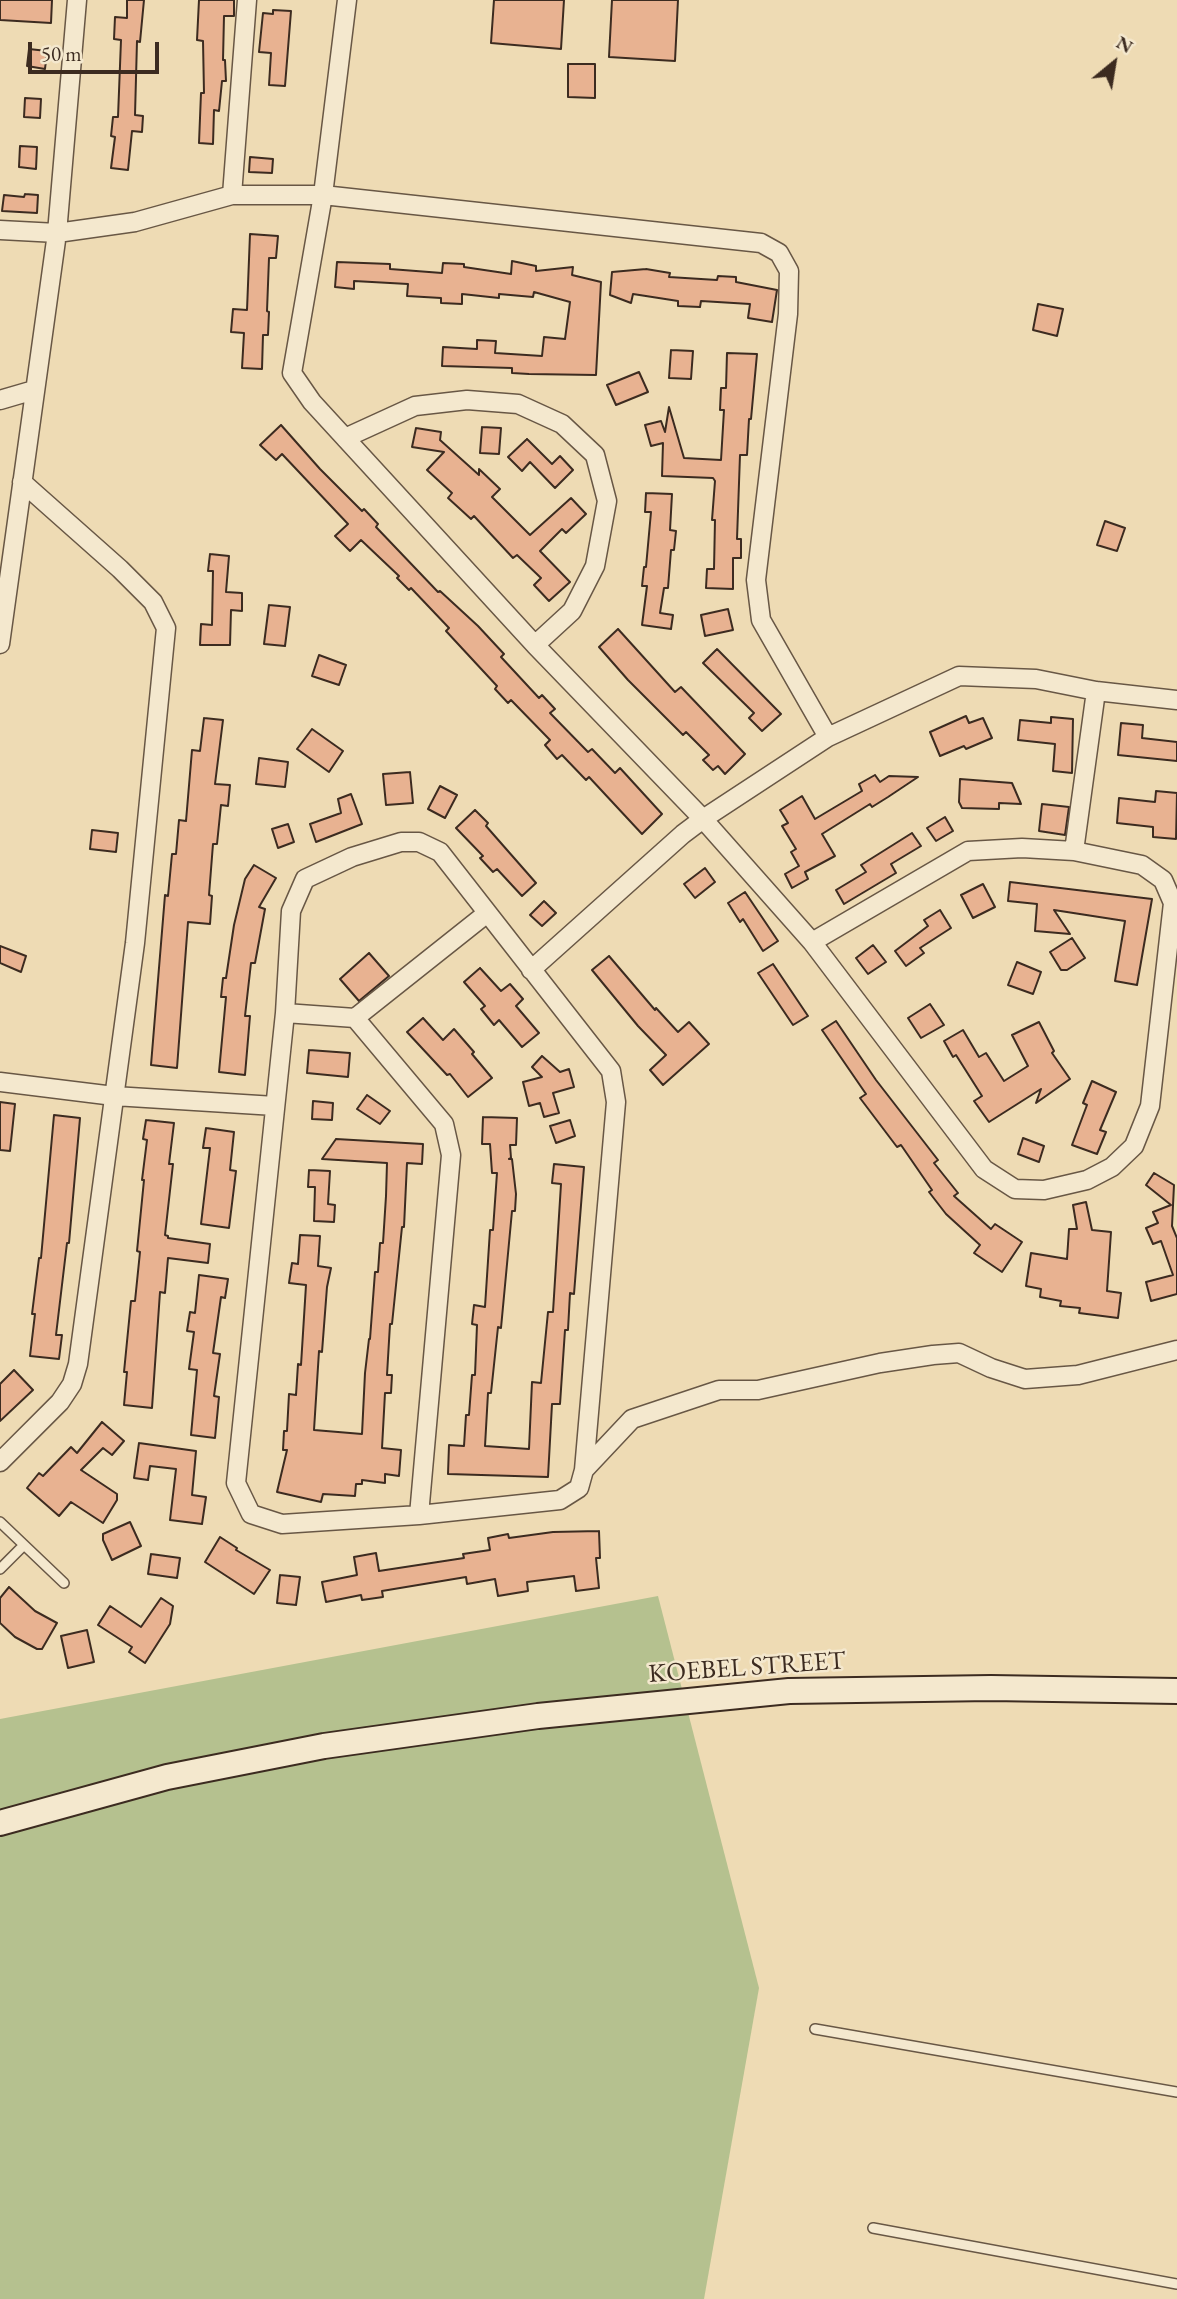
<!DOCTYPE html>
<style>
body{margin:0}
#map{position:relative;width:1177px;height:2299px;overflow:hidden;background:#eedbb4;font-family:"EB Garamond",serif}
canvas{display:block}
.north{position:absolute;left:1079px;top:28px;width:70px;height:70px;-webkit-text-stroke:5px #f4e8ce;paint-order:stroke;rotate:30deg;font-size:19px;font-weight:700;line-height:28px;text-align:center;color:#3c2b20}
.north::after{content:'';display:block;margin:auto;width:24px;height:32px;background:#3c2b20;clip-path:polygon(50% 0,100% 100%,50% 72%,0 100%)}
.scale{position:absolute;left:28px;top:42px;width:131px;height:32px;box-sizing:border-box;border:4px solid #3c2b20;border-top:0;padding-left:9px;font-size:21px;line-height:24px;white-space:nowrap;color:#3c2b20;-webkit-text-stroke:5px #f4e8ce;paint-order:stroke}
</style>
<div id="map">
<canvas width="1177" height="2299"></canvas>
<div class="north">N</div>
<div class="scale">50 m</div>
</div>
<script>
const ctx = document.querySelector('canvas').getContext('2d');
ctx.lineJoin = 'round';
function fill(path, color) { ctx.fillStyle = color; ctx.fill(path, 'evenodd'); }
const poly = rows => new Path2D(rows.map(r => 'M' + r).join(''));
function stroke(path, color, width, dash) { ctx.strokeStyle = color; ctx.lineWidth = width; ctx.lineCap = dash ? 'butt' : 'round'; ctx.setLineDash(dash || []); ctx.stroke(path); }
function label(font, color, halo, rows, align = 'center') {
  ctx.font = font + ' "EB Garamond",serif'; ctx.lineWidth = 5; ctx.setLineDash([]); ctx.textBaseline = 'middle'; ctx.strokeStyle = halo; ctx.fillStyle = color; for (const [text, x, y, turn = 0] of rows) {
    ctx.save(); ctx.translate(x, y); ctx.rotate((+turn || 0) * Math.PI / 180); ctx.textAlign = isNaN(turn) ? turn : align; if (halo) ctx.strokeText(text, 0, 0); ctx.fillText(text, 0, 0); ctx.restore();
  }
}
const green = poly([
 [658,1596,759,1988,704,2299,0,2299,0,1719]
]);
const building = poly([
 [0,0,52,0,51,23,0,20,0,0],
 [127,0,144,0,140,42,137,41,135,115,143,116,142,132,132,131,128,170,111,168,115,137,111,136,113,117,118,117,121,40,114,39,115,17,127,18,127,0],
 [199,0,234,0,234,16,224,16,223,60,225,60,226,81,222,81,219,111,214,110,213,144,199,143,201,93,204,93,203,41,197,40,199,0],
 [494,0,564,0,561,49,491,43,494,0],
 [612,0,678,0,675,61,609,57,612,0],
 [273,10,291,11,285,86,269,85,271,53,259,52,263,13,273,14,273,10],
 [29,49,47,51,45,69,27,66,29,49],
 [568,64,595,64,595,98,568,97,568,64],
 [25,98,41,99,40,118,24,117,25,98],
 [20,146,37,147,36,169,19,167,20,146],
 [250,157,273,159,272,173,249,172,250,157],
 [25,194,38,195,37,213,2,211,4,195,24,197,25,194],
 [250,234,278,236,276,258,269,258,267,311,269,312,268,335,263,335,262,369,242,368,244,333,231,332,233,309,247,310,250,234],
 [512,261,536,266,536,271,573,267,572,275,601,282,596,375,529,374,512,373,512,368,442,366,443,347,477,349,477,340,496,341,495,353,542,356,544,337,565,339,570,302,534,292,533,297,499,294,499,298,462,294,462,304,441,303,441,298,407,296,408,284,354,281,354,289,335,287,337,262,390,264,390,269,442,273,443,263,464,264,464,267,511,274,512,261],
 [646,269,670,273,669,277,717,280,718,276,736,277,736,282,777,290,772,322,748,318,750,304,701,301,700,307,678,306,678,301,633,294,631,303,610,295,612,272,646,269],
 [1038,304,1063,309,1057,336,1033,330,1038,304],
 [671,350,693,351,691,379,669,378,671,350],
 [727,353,757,354,751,419,749,419,747,455,740,455,737,539,741,539,741,558,733,558,733,589,706,588,707,569,714,569,715,520,712,520,715,481,713,478,662,476,663,443,651,446,645,425,661,421,665,432,669,407,684,458,721,460,724,410,720,410,721,388,726,388,727,353],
 [639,372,648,392,616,405,607,385,639,372],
 [281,425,320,469,362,511,364,509,378,524,376,527,438,592,440,591,478,626,504,654,501,657,539,698,542,695,555,709,550,713,588,752,592,749,615,773,620,768,662,814,642,834,589,777,586,780,562,755,557,759,545,745,550,740,511,700,508,703,495,689,497,686,446,631,449,628,411,588,409,590,397,578,399,576,361,540,350,551,335,536,348,524,282,454,276,460,260,445,281,425],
 [482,427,501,428,499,454,480,453,482,427],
 [416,428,441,432,440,440,479,475,479,469,500,489,492,497,530,535,571,498,586,514,566,533,562,529,540,551,570,582,549,601,534,585,541,578,517,555,513,558,474,516,471,519,448,498,452,493,427,470,444,452,412,447,416,428],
 [527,439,552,464,560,456,573,470,555,488,530,462,522,471,508,457,527,439],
 [646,493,672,494,670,530,676,531,674,550,671,550,668,588,664,588,660,613,673,615,671,629,642,625,647,586,642,586,644,567,646,567,651,512,645,512,646,493],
 [1105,521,1125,528,1117,551,1097,545,1105,521],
 [210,554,229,556,226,592,242,593,242,611,231,610,230,645,200,645,201,624,212,625,213,571,208,571,210,554],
 [269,605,290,607,285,646,264,644,269,605],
 [728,609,733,630,705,636,701,615,728,609],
 [618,629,675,692,681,687,745,754,725,774,718,766,713,770,703,760,709,755,686,732,683,735,628,680,599,647,618,629],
 [717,649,781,714,762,731,749,718,754,713,703,663,717,649],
 [319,655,346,665,339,685,312,676,319,655],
 [966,716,969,723,983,718,992,738,966,749,964,746,940,756,930,732,966,716],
 [1051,717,1073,719,1072,773,1053,771,1055,744,1018,740,1020,720,1051,723,1051,717],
 [204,718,223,720,215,784,230,785,228,806,221,805,217,844,213,844,209,895,212,896,210,924,188,922,177,1068,151,1065,165,895,168,896,172,854,176,854,179,820,186,821,192,750,200,751,204,718],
 [1121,723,1143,725,1142,738,1177,742,1177,761,1118,755,1121,723],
 [312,729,343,751,329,772,297,749,312,729],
 [259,758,288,762,285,787,256,784,259,758],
 [410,772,413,803,386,805,383,774,410,772],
 [875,775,880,782,889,776,918,777,888,797,872,807,870,804,822,834,835,856,805,872,808,879,792,888,785,874,799,866,791,852,796,849,782,826,788,823,780,810,802,796,815,819,862,791,859,784,875,775],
 [960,779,1012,783,1021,804,999,803,999,809,962,808,959,802,960,779],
 [440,786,457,795,445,818,428,809,440,786],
 [1156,791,1177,793,1176,839,1153,837,1153,827,1117,823,1119,798,1155,802,1156,791],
 [351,794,362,824,316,842,310,824,341,813,338,799,351,794],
 [1042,804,1069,807,1065,835,1039,831,1042,804],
 [475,810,488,823,486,826,536,883,522,896,497,869,493,872,480,858,483,856,456,828,475,810],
 [945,817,953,831,936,841,927,828,945,817],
 [288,824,294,842,278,848,272,829,288,824],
 [92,830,118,833,116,852,90,849,92,830],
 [912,833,921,846,891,864,896,873,844,904,836,890,866,872,861,865,912,833],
 [254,865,276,878,259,907,265,909,255,963,251,963,245,1016,250,1016,245,1075,219,1072,226,997,221,997,223,978,226,978,234,925,245,879,254,865],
 [705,868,715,882,695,898,684,884,705,868],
 [1010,882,1152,899,1137,985,1115,981,1125,921,1054,910,1070,934,1035,931,1037,904,1008,901,1010,882],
 [983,884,995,907,973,918,961,895,983,884],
 [745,892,778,941,763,951,743,919,740,922,728,903,745,892],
 [544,901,556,913,542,926,530,915,544,901],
 [940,910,951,928,920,948,924,953,906,966,895,951,928,926,924,920,940,910],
 [1072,938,1085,958,1067,970,1061,970,1050,952,1072,938],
 [873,945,886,962,868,974,856,958,873,945],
 [0,946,26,956,21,972,0,963,0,946],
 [369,953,389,976,359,1001,340,979,369,953],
 [609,956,655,1010,656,1008,678,1032,689,1022,709,1044,663,1085,650,1070,666,1055,638,1026,592,970,609,956],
 [1017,962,1041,972,1033,994,1008,985,1017,962],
 [773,964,808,1016,793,1025,758,973,773,964],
 [480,968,501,991,510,984,523,999,516,1006,539,1033,522,1047,499,1020,494,1025,481,1009,485,1006,464,982,480,968],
 [930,1004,944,1025,921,1038,908,1018,930,1004],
 [423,1018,443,1040,454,1029,474,1052,472,1054,492,1078,468,1097,450,1074,447,1075,407,1032,423,1018],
 [836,1021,876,1080,938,1160,934,1163,958,1193,954,1196,991,1229,995,1224,1022,1242,1002,1272,974,1253,980,1245,946,1214,929,1192,932,1190,901,1145,897,1147,860,1098,866,1094,822,1030,836,1021],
 [1039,1022,1054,1051,1052,1053,1070,1079,1036,1103,1041,1089,989,1122,974,1101,982,1096,956,1055,953,1057,944,1041,963,1030,979,1057,986,1053,1004,1081,1028,1066,1012,1035,1039,1022],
 [309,1050,350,1053,348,1077,307,1073,309,1050],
 [542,1056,560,1072,569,1069,574,1087,553,1093,559,1113,544,1117,540,1103,529,1106,523,1082,542,1077,532,1067,542,1056],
 [1092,1081,1116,1092,1100,1130,1106,1132,1097,1154,1072,1145,1087,1105,1083,1103,1092,1081],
 [367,1095,390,1111,380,1124,357,1109,367,1095],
 [313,1101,333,1103,332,1120,312,1119,313,1101],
 [0,1102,15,1104,10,1151,0,1150,0,1102],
 [54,1115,80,1118,69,1243,67,1243,56,1335,62,1335,59,1359,30,1356,35,1314,32,1314,39,1258,41,1258,54,1115],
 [483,1117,517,1118,516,1145,510,1145,511,1158,509,1159,512,1159,516,1194,515,1211,512,1211,501,1328,498,1327,491,1393,488,1393,485,1446,529,1449,532,1382,541,1383,548,1312,553,1312,561,1184,552,1183,554,1164,584,1167,574,1294,570,1293,568,1330,565,1330,560,1404,552,1404,548,1477,448,1474,449,1445,464,1446,466,1415,469,1415,472,1375,475,1375,477,1325,472,1324,474,1305,485,1307,490,1230,493,1230,497,1173,492,1173,490,1144,482,1144,483,1117],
 [146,1120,174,1123,169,1164,173,1164,165,1235,168,1236,168,1238,210,1244,208,1263,168,1258,165,1293,160,1292,152,1408,124,1405,127,1372,124,1372,131,1301,135,1301,140,1252,137,1251,144,1180,142,1180,147,1140,143,1139,146,1120],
 [570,1120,575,1136,556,1143,550,1126,570,1120],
 [206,1128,234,1132,230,1170,236,1171,229,1228,201,1224,210,1148,203,1148,206,1128],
 [1023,1138,1044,1146,1039,1162,1018,1154,1023,1138],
 [336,1139,423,1144,422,1164,407,1163,404,1227,402,1227,392,1324,390,1324,387,1375,392,1375,391,1393,385,1393,382,1448,401,1450,399,1476,385,1474,385,1483,362,1480,362,1484,356,1484,355,1496,323,1494,321,1502,277,1492,287,1450,283,1450,284,1431,287,1431,289,1394,296,1395,298,1364,301,1365,306,1285,289,1283,292,1263,298,1264,300,1235,320,1236,318,1266,331,1268,327,1287,322,1352,319,1351,314,1430,362,1434,365,1373,369,1339,370,1339,375,1272,378,1272,380,1243,383,1243,386,1196,387,1163,322,1159,336,1139],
 [309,1170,330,1171,328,1204,335,1205,334,1222,314,1221,315,1187,308,1187,309,1170],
 [1154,1173,1174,1185,1172,1226,1177,1238,1177,1294,1151,1301,1146,1282,1173,1275,1161,1241,1153,1244,1146,1228,1158,1223,1153,1212,1171,1205,1146,1185,1154,1173],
 [1086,1202,1092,1230,1111,1232,1107,1291,1121,1293,1118,1318,1079,1313,1080,1308,1060,1306,1061,1301,1040,1297,1041,1289,1026,1286,1031,1253,1067,1259,1069,1229,1077,1229,1073,1205,1086,1202],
 [199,1275,228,1279,225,1298,221,1297,213,1353,220,1354,214,1396,219,1397,215,1438,191,1435,197,1370,189,1369,194,1332,187,1331,190,1312,195,1313,199,1275],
 [14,1370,33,1390,0,1421,0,1384,14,1370],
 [102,1422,124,1441,112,1455,103,1448,81,1470,117,1494,117,1500,103,1523,71,1502,59,1516,27,1488,39,1473,43,1476,71,1447,77,1453,102,1422],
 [139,1443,196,1451,192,1495,206,1497,202,1524,170,1520,176,1469,150,1466,148,1480,134,1478,139,1443],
 [130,1522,141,1546,112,1560,103,1540,103,1534,130,1522],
 [599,1531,600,1558,596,1558,599,1588,576,1591,574,1576,527,1582,528,1591,498,1596,495,1579,467,1584,466,1577,382,1591,383,1597,362,1600,361,1595,326,1602,322,1582,357,1575,354,1557,376,1553,379,1571,464,1558,463,1554,490,1550,488,1538,508,1534,509,1538,553,1532,599,1531],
 [220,1537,237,1548,236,1550,270,1570,254,1594,205,1562,220,1537],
 [151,1554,180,1558,177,1578,148,1574,151,1554],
 [280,1575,300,1577,296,1605,277,1603,280,1575],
 [9,1587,35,1611,57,1623,42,1649,37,1649,15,1637,0,1623,0,1598,9,1587],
 [161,1598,173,1606,170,1624,145,1663,129,1652,132,1647,98,1625,110,1606,141,1627,161,1598],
 [87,1630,94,1662,68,1668,61,1636,87,1630]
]);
const service = poly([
 [0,1522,64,1583],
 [0,1569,24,1545],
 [815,2029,1177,2092],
 [873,2228,1177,2284]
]);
const minor = poly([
 [347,0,323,195,292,373,312,402,535,645,703,819,812,942,984,1169,1015,1189,1044,1190,1087,1180,1112,1167,1134,1146,1150,1106,1173,903,1163,880,1142,865,1074,851,1022,848,968,851,812,942],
 [232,195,247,0],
 [0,230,57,233,135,222,232,195,323,195,761,243,779,253,789,271,788,314,756,580,761,620,828,737],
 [0,400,34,390],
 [345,438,415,406,467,400,518,404,562,424,595,455,607,501,595,566,572,611,535,645],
 [0,644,57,233,77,0],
 [1074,851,1096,691],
 [531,970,683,834,703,819,828,737,959,676,1036,679,1096,691,1177,700],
 [285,1013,291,911,305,879,352,857,401,842,419,842,440,852,611,1071,616,1102,584,1470,579,1488,560,1500,419,1515,282,1524,251,1514,236,1483,285,1013,355,1018,486,914],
 [355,1018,444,1124,451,1155,419,1515],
 [0,1082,114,1096,275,1106],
 [0,1462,60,1402,72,1384,78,1364,135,943,166,628,153,602,120,569,22,482],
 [584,1470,632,1419,719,1390,758,1390,880,1363,933,1355,959,1353,991,1368,1025,1379,1078,1375,1177,1350]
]);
const secondary = poly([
 [0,1823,167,1777,324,1746,538,1716,789,1691,991,1688,1177,1691]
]);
const streetNames = [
 ["KOEBEL STREET",747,1668,-4]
];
fill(green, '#b5c18f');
fill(building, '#e8b291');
stroke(building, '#3c2b20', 2);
stroke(service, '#685745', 12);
stroke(minor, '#685745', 21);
stroke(secondary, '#3c2b20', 28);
stroke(service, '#f4e8ce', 9);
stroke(minor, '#f4e8ce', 18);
stroke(secondary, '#f4e8ce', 24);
label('26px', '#3c2b20', '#f4e8ce', streetNames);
</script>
